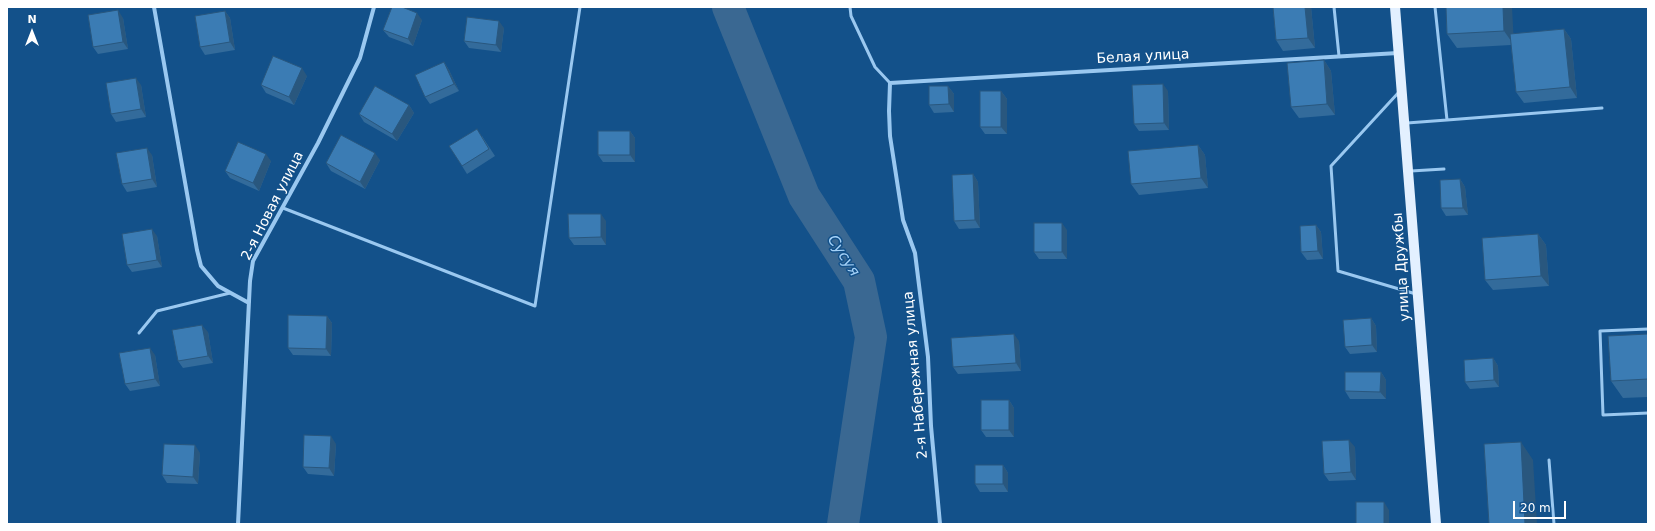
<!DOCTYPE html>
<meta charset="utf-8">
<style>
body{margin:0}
#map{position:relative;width:1655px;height:531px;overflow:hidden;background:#13518a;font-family:"DejaVu Sans",sans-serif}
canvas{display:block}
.frame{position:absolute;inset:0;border:8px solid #fff;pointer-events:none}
.north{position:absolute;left:12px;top:12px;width:40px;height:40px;-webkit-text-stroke:3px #13518a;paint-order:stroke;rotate:0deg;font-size:11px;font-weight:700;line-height:16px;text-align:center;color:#fff}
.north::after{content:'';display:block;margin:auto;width:14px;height:18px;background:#fff;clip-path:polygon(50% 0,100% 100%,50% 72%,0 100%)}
.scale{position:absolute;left:1513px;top:501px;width:53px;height:18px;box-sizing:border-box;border:2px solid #fff;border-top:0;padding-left:5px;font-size:12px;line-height:14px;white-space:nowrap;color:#fff;-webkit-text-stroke:3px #13518a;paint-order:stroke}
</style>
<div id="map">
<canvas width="1655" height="531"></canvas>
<div class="frame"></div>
<div class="north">N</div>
<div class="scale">20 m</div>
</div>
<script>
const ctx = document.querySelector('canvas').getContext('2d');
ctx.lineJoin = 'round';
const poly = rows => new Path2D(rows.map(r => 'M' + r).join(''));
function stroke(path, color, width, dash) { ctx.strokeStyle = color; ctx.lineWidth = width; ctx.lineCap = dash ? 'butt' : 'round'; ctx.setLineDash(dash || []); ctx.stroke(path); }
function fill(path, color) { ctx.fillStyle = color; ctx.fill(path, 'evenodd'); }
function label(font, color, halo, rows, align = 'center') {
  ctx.font = font + ' "DejaVu Sans",sans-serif'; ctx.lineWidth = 3; ctx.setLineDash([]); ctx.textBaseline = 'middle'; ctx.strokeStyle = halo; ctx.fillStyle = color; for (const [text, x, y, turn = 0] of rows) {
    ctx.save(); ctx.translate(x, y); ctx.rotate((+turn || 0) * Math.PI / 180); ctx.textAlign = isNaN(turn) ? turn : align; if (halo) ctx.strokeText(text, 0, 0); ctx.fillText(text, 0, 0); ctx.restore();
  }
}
const river = poly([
 [728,7,804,196,859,281,871,337,843,524]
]);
const lane = poly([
 [850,7,851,16,875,67,890,83],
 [1334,7,1339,56],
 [1399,92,1331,166,1338,271,1416,294],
 [1447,120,1602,108],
 [1407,123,1447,120,1435,7],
 [1411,171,1444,169],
 [283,208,535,306,580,7],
 [1648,329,1600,331,1603,415,1648,413],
 [139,333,157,311,230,293],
 [1549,460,1554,524]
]);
const street = poly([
 [154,7,197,250,201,266,218,286,249,303],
 [238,524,250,281,253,261,318,143,360,58,374,7],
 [940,524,931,426,928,357,915,253,903,220,890,136,889,111,890,83,1398,53]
]);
const primary = poly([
 [1395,7,1436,524]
]);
const wall = poly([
 [938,7,966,7,966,8,938,8],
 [1273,7,1311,7,1315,48,1283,51,1276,40],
 [1446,7,1513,34,1564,29,1571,39,1577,98,1524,103,1516,92,1511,45,1457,48,1447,34],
 [225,11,230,18,235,50,205,55,200,47],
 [123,18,128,49,98,54,93,47],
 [422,20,413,46,389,37,383,30],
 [504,28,501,52,469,48,464,41],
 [1324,60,1331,71,1335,115,1299,118,1291,107],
 [444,62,449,70,459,91,430,104,425,97],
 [307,76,294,105,266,93,261,85],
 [141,85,146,117,116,122,111,114],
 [948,86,954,94,954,112,934,113,929,105],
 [1001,91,1007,99,1007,134,985,134,980,127],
 [1168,91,1169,130,1139,131,1134,124],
 [409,105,414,113,397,141,364,122,359,114],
 [630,131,635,138,635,162,603,162,598,155],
 [482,136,495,156,467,174,462,166],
 [1198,145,1205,155,1208,188,1139,195,1131,184],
 [152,155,157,187,127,192,122,184],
 [380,160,365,189,331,171,326,163],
 [271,161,259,191,230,178,225,171],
 [973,174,978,182,980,228,959,229,954,221],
 [1460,179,1465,187,1468,215,1446,216,1441,208],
 [606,221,606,245,574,245,569,238],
 [1316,225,1321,232,1323,259,1307,260,1301,252],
 [1067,230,1067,259,1039,259,1034,252],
 [1538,234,1546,245,1549,286,1493,290,1485,280],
 [157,236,162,267,132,272,127,265],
 [327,316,332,323,331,356,293,355,288,348],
 [1371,318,1376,326,1377,352,1350,354,1345,347],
 [208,332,213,363,183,368,178,361],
 [1648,334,1648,397,1623,398,1611,381],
 [1019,341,1021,371,958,374,953,367],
 [155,355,160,386,130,391,125,384],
 [1493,358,1498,366,1499,387,1470,389,1465,382],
 [1381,372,1386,380,1386,399,1350,399,1345,391],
 [1009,400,1014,408,1014,437,986,437,981,430],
 [336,444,334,476,308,474,303,467],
 [1355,447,1356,480,1329,481,1324,474],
 [200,453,198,484,167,483,162,475],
 [1003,465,1008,473,1008,492,980,492,975,484]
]);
const shadedWall = poly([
 [1305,7,1311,7,1315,48,1308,38],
 [1503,7,1512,7,1514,45,1504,31],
 [118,10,123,18,128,49,123,42],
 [225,11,230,18,235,50,230,42],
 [417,13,422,20,413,46,408,39],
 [499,21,504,28,501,52,496,45],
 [1564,29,1571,39,1577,98,1570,87],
 [1324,60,1331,71,1335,115,1327,104],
 [444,62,449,70,459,91,454,84],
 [302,68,307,76,294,105,289,97],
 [136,78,141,85,146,117,141,109],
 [1163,84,1168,91,1169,130,1164,123],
 [948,86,954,94,954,112,949,104],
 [1001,91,1007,99,1007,134,1001,127],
 [409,105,414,113,397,141,392,134],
 [630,131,635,138,635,162,630,155],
 [1198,145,1205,155,1208,188,1201,178],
 [147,148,152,155,157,187,152,179],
 [375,153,380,160,365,189,360,182],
 [266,154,271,161,259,191,253,183],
 [973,174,978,182,980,228,975,220],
 [1460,179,1465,187,1468,215,1463,208],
 [601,214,606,221,606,245,601,237],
 [1062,223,1067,230,1067,259,1062,252],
 [1316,225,1321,232,1323,259,1318,251],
 [152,229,157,236,162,267,157,260],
 [1538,234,1546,245,1549,286,1541,276],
 [327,316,332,323,331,356,326,349],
 [1371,318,1376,326,1377,352,1372,345],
 [202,325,208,332,213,363,208,356],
 [1014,334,1019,341,1021,371,1016,363],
 [150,348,155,355,160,386,155,379],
 [1493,358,1498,366,1499,387,1494,380],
 [1381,372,1386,380,1386,399,1380,392],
 [1009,400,1014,408,1014,437,1009,430],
 [331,436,336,444,334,476,329,468],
 [1349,440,1355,447,1356,480,1351,472],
 [1521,442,1533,460,1537,524,1525,524],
 [195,445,200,453,198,484,193,477],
 [1003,465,1008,473,1008,492,1003,484],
 [1384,502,1389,510,1389,524,1384,524]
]);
const building = poly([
 [392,7,402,7,417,13,408,39,383,30,392,7],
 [1273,7,1305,7,1308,38,1276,40,1273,7],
 [1446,7,1503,7,1504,31,1447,34,1446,7],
 [118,10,123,42,93,47,88,15,118,10],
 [225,11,230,42,200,47,195,16,225,11],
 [467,17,499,21,496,45,464,41,467,17],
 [1564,29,1570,87,1516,92,1510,34,1564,29],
 [273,56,302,68,289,97,261,85,273,56],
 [1324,60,1327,104,1291,107,1287,63,1324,60],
 [444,62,454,84,425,97,415,75,444,62],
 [136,78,141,109,111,114,106,83,136,78],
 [1163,84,1164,123,1134,124,1132,85,1163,84],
 [375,86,409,105,392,134,359,114,375,86],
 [929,86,948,86,949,104,929,105,929,86],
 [980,91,1001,91,1001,127,980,127,980,91],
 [477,129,489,149,462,166,449,146,477,129],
 [598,131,630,131,630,155,598,155,598,131],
 [341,135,375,153,360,182,326,163,341,135],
 [238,142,266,154,253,183,225,171,238,142],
 [1198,145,1201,178,1131,184,1128,151,1198,145],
 [147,148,152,179,122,184,116,153,147,148],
 [973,174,975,220,954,221,952,175,973,174],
 [1460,179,1463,208,1441,208,1440,180,1460,179],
 [568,214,601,214,601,237,569,238,568,214],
 [1034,223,1062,223,1062,252,1034,252,1034,223],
 [1316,225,1318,251,1301,252,1300,226,1316,225],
 [152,229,157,260,127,265,122,234,152,229],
 [1538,234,1541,276,1485,280,1482,238,1538,234],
 [288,315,327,316,326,349,288,348,288,315],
 [1371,318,1372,345,1345,347,1343,320,1371,318],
 [202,325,208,356,178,361,172,330,202,325],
 [1014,334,1016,363,953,367,951,338,1014,334],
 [1648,334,1648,379,1611,381,1608,336,1648,334],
 [150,348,155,379,125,384,119,353,150,348],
 [1493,358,1494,380,1465,382,1464,360,1493,358],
 [1345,372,1381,372,1380,392,1345,391,1345,372],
 [981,400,1009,400,1009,430,981,430,981,400],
 [304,435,331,436,329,468,303,467,304,435],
 [1349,440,1351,472,1324,474,1322,441,1349,440],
 [1521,442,1525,524,1489,524,1484,444,1521,442],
 [164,444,195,445,193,477,162,475,164,444],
 [975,465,1003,465,1003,484,975,484,975,465],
 [1356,502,1384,502,1384,524,1356,524,1356,502]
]);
const streetNames = [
 ["Белая улица",1143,57,-3],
 ["2-я Новая улица",273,206,-63],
 ["улица Дружбы",1402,267,-94],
 ["2-я Набережная улица",916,375,-95]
];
const waterNames = [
 ["Сусуя",843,256,57]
];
stroke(river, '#3a6892', 32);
stroke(lane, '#9ac8f0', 3);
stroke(street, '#9ac8f0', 4);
stroke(primary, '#e3f0ff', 10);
fill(wall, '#336b9b');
fill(shadedWall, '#29577e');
fill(building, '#3b7cb4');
stroke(building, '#29577e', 1);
label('14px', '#fff', '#13518a', streetNames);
label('italic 15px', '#a5d2f8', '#13518a', waterNames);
</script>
